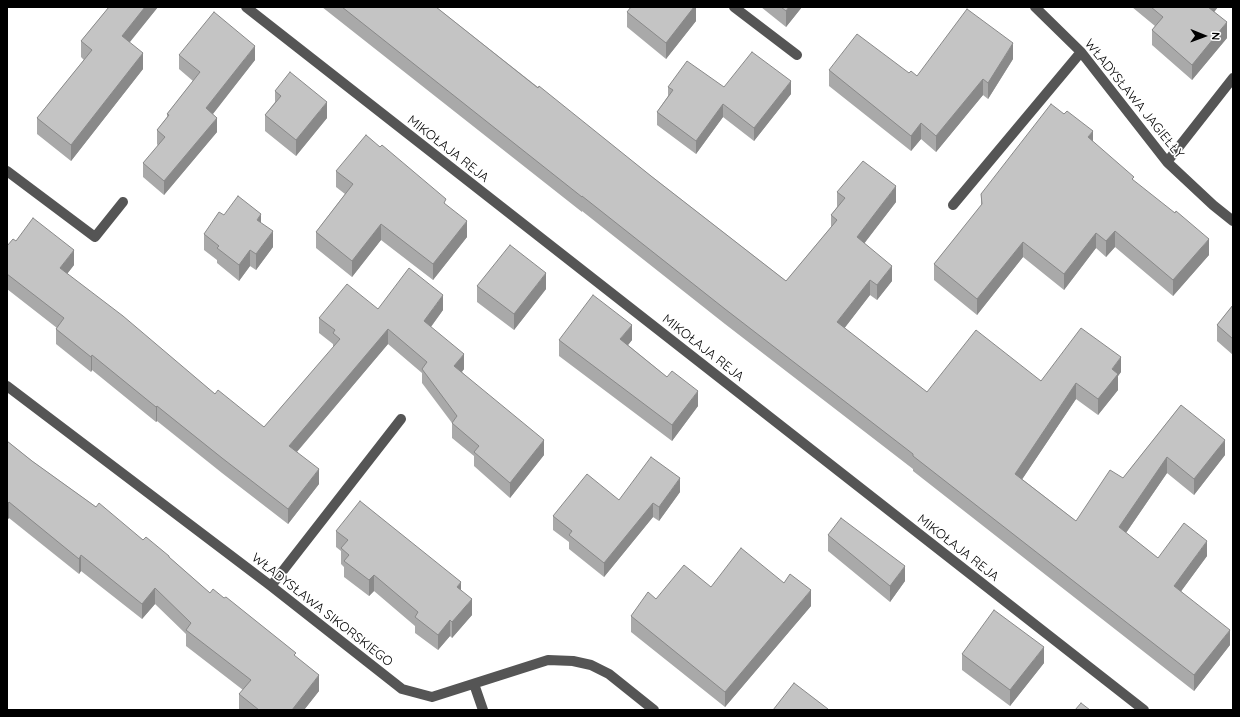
<!DOCTYPE html>
<meta charset="utf-8">
<style>
body{margin:0}
#map{position:relative;width:1240px;height:717px;overflow:hidden;background:#fff;font-family:Quicksand,sans-serif}
canvas{display:block}
.frame{position:absolute;inset:0;border:8px solid #000;pointer-events:none}
.north{position:absolute;left:1184px;top:16px;width:40px;height:40px;-webkit-text-stroke:3px #fff;paint-order:stroke;rotate:91deg;font-size:11px;font-weight:700;line-height:16px;text-align:center;color:#000}
.north::after{content:'';display:block;margin:auto;width:14px;height:18px;background:#000;clip-path:polygon(50% 0,100% 100%,50% 72%,0 100%)}
</style>
<div id="map">
<canvas width="1240" height="717"></canvas>
<div class="frame"></div>
<div class="north">N</div>
</div>
<script>
const ctx = document.querySelector('canvas').getContext('2d');
ctx.lineJoin = 'round';
const poly = rows => new Path2D(rows.map(r => 'M' + r).join(''));
function stroke(path, color, width, dash) { ctx.strokeStyle = color; ctx.lineWidth = width; ctx.lineCap = dash ? 'butt' : 'round'; ctx.setLineDash(dash || []); ctx.stroke(path); }
function fill(path, color) { ctx.fillStyle = color; ctx.fill(path, 'evenodd'); }
function label(font, color, halo, rows, align = 'center') {
  ctx.font = font + ' Quicksand,sans-serif'; ctx.lineWidth = 3.5; ctx.setLineDash([]); ctx.textBaseline = 'middle'; ctx.strokeStyle = halo; ctx.fillStyle = color; for (const [text, x, y, turn = 0] of rows) {
    ctx.save(); ctx.translate(x, y); ctx.rotate((+turn || 0) * Math.PI / 180); ctx.textAlign = isNaN(turn) ? turn : align; if (halo) ctx.strokeText(text, 0, 0); ctx.fillText(text, 0, 0); ctx.restore();
  }
}
const minor = poly([
 [246,7,1144,710],
 [734,7,797,55],
 [1035,7,1081,52,1167,162,1213,205,1233,221],
 [1167,162,1233,78],
 [7,171,95,237,123,202],
 [953,205,1081,52],
 [7,386,271,586,402,689,432,697,548,660,573,661,591,665,609,674,654,710],
 [271,586,401,419],
 [474,684,483,710]
]);
const wall = poly([
 [108,7,158,7,129,42,143,69,71,161,37,134,37,118,84,60,81,57,81,41,109,7],
 [322,7,436,7,651,176,786,281,831,227,831,215,837,207,837,192,896,202,864,243,892,281,877,300,870,295,844,328,927,392,1121,372,1118,376,1118,390,1098,415,1076,399,1022,479,1076,521,1123,478,1181,405,1225,455,1194,495,1167,473,1126,533,1158,558,1207,556,1181,591,1230,645,1194,691,913,471,913,469,725,324,582,211,582,212],
 [696,7,696,21,666,59,627,27,627,12],
 [761,7,802,7,786,27],
 [1132,7,1218,7,1214,12,1227,38,1192,80,1152,45,1152,30,1155,26],
 [179,55,255,60,212,114,217,132,164,195,143,177,143,163,158,146,157,144,157,130,167,117,167,114,193,81,179,69],
 [1013,59,988,99,983,95,936,152,921,139,911,151,829,86,829,70,917,76],
 [668,87,724,87,791,94,754,141,723,117,696,154,657,125,657,112,668,96],
 [275,91,327,118,296,156,265,131,265,115,275,102],
 [1064,114,1134,181,1209,255,1173,296,1115,247,1106,257,1096,248,1064,290,1023,257,977,315,934,280,934,264,981,206,981,194],
 [336,171,446,205,467,237,433,280,381,240,352,277,316,248,316,232,345,194,336,187],
 [224,215,261,223,273,247,256,270,250,266,239,281,217,263,217,260,204,250,204,234],
 [16,241,74,265,67,274,215,394,264,427,333,348,333,344,319,333,319,318,378,309,443,310,431,327,464,369,462,372,544,455,510,498,474,466,474,456,452,438,452,423,422,383,422,373,388,344,297,452,319,484,288,524,222,473,157,421,156,422,92,370,91,372,56,344,56,329,57,328,7,289,7,246],
 [477,286,546,289,514,330,477,302],
 [1233,305,1233,355,1217,341,1217,325],
 [559,340,632,340,628,345,667,377,698,406,672,441,559,356],
 [7,441,32,461,96,507,143,540,169,557,210,593,296,657,319,691,304,710,239,710,239,694,243,690,186,646,186,634,155,604,142,619,81,571,79,574,9,518,7,520],
 [680,492,659,521,653,517,604,577,569,549,569,542,553,530,553,516,619,500],
 [336,531,461,590,472,615,452,638,450,636,438,650,415,633,415,626,374,591,369,596,344,577,344,567,341,564,341,551,336,547],
 [828,535,905,581,890,602,828,551],
 [711,587,811,606,725,707,631,632,631,616,656,599],
 [962,654,1044,663,1010,706,962,670]
]);
const shadedWall = poly([
 [145,7,158,7,122,52,122,36],
 [694,7,696,7,696,21,666,59,666,43],
 [789,7,802,7,786,27,786,11],
 [1207,7,1218,7,1207,21],
 [1227,22,1227,38,1192,80,1192,65],
 [1013,43,1013,59,988,99,988,83],
 [255,46,255,60,206,123,206,108],
 [143,53,143,69,71,161,71,145],
 [983,79,983,95,936,152,936,136],
 [791,81,791,94,754,141,754,128],
 [327,102,327,118,296,156,296,140],
 [723,104,723,117,696,154,696,141],
 [217,118,217,132,164,195,164,181],
 [921,123,921,139,911,151,911,136],
 [1093,131,1093,147,1088,137],
 [896,186,896,202,857,253,857,237],
 [261,214,261,230,257,220],
 [467,221,467,237,433,280,433,264],
 [381,224,381,240,352,277,352,261],
 [273,231,273,247,256,270,256,254],
 [1115,231,1115,247,1106,257,1106,241],
 [1096,233,1096,248,1064,290,1064,274],
 [1209,239,1209,255,1173,296,1173,280],
 [1023,242,1023,257,977,315,977,299],
 [74,250,74,265,60,283,60,268],
 [250,250,250,266,239,281,239,265],
 [892,266,892,281,877,300,877,285],
 [546,273,546,289,514,330,514,314],
 [870,280,870,295,837,338,837,322],
 [443,295,443,310,424,336,424,321],
 [632,325,632,340,620,355,620,339],
 [388,329,388,344,289,461,289,446],
 [464,354,464,369,454,381,454,366],
 [92,355,92,370,91,372,91,357],
 [1121,357,1121,372,1118,376,1118,390,1098,415,1098,399,1112,369],
 [1076,383,1076,399,1015,490,1015,474],
 [698,391,698,406,672,441,672,425],
 [157,406,157,421,156,422,156,407],
 [544,440,544,455,510,498,510,483],
 [1225,440,1225,455,1194,495,1194,479],
 [1167,457,1167,473,1119,543,1119,527],
 [319,469,319,484,288,524,288,509],
 [680,478,680,492,659,521,659,507],
 [9,502,9,518,7,520,7,504],
 [653,503,653,517,604,577,604,563],
 [1207,541,1207,556,1174,601,1174,586],
 [81,555,81,571,79,574,79,559],
 [905,566,905,581,890,602,890,586],
 [374,575,374,591,369,596,369,580],
 [461,582,461,597,457,587],
 [155,588,155,604,142,619,142,604],
 [811,590,811,606,725,707,725,692],
 [472,599,472,615,452,638,452,622],
 [450,620,450,636,438,650,438,635],
 [1230,630,1230,645,1194,691,1194,675],
 [1044,647,1044,663,1010,706,1010,690],
 [319,675,319,691,304,710,292,710]
]);
const building = poly([
 [109,7,145,7,122,36,143,53,71,145,37,118,92,50,81,41,109,7],
 [342,7,436,7,538,88,539,86,651,176,786,281,837,220,831,215,845,198,837,192,863,161,896,186,857,237,892,266,877,285,870,280,837,322,927,392,976,330,1041,381,1081,328,1121,357,1112,369,1118,374,1098,399,1076,383,1015,474,1076,521,1110,470,1123,478,1181,405,1225,440,1194,479,1167,457,1119,527,1158,558,1184,523,1207,541,1174,586,1230,630,1194,675,913,456,913,454,725,309,582,196,582,197,342,7],
 [631,7,694,7,666,43,627,12,631,7],
 [781,7,789,7,786,11,781,7],
 [1151,7,1208,7,1227,22,1192,65,1152,30,1163,17,1151,7],
 [967,9,1013,43,988,83,983,79,936,136,921,123,911,136,829,70,857,34,909,73,911,71,917,76,967,9],
 [214,12,255,46,206,108,217,118,164,181,143,163,165,137,157,130,169,115,167,114,200,72,179,55,214,12],
 [752,52,791,81,754,128,723,104,696,141,657,112,673,90,668,87,687,61,724,87,752,52],
 [290,72,327,102,296,140,265,115,281,96,275,91,290,72],
 [1051,104,1064,114,1067,111,1093,131,1088,137,1134,177,1132,179,1175,213,1176,211,1209,239,1173,280,1115,231,1106,241,1096,233,1064,274,1023,242,977,299,934,264,982,204,981,194,1051,104],
 [366,135,380,147,382,145,446,199,444,203,467,221,433,264,381,224,352,261,316,232,353,184,336,171,366,135],
 [238,196,261,214,257,220,273,231,256,254,250,250,239,265,217,248,219,246,204,234,219,212,224,215,238,196],
 [33,218,74,250,60,268,123,316,215,394,218,390,264,427,340,339,333,333,335,330,319,318,347,284,378,309,409,268,443,295,424,321,464,354,454,366,544,440,510,483,474,452,479,446,452,423,457,416,422,369,427,362,388,329,289,446,319,469,288,509,222,458,157,406,156,407,92,355,91,357,56,329,64,318,7,274,7,246,13,239,16,241,33,218],
 [510,245,546,273,514,314,477,286,510,245],
 [593,295,632,325,620,339,667,377,672,371,698,391,672,425,559,340,593,295],
 [1233,305,1233,339,1217,325,1233,305],
 [7,441,32,461,96,507,99,503,143,540,146,537,169,556,169,557,210,593,213,589,224,598,226,597,296,653,294,655,319,675,292,710,259,710,239,694,251,680,186,630,191,623,155,588,142,604,81,555,79,559,9,502,7,504,7,441],
 [651,457,680,478,659,507,653,503,604,563,569,535,572,531,553,516,587,474,619,500,651,457],
 [360,501,461,582,457,587,472,599,452,622,450,620,438,635,415,617,418,612,374,575,369,580,344,561,349,555,341,548,348,540,336,531,360,501],
 [841,518,905,566,890,586,828,535,841,518],
 [741,548,784,583,790,574,811,590,725,692,631,616,648,592,656,599,684,565,711,587,741,548],
 [994,610,1044,647,1010,690,962,654,994,610],
 [794,683,828,709,827,710,773,710,794,683],
 [1081,703,1090,710,1075,710,1081,703]
]);
const streetNames = [
 ["WŁADYSŁAWA JAGIEŁŁY",1134,99,51],
 ["MIKOŁAJA REJA",448,149,38],
 ["MIKOŁAJA REJA",703,348,38],
 ["MIKOŁAJA REJA",958,548,38],
 ["WŁADYSŁAWA SIKORSKIEGO",322,610,38]
];
stroke(minor, '#555', 10);
fill(wall, '#a9a9a9');
fill(shadedWall, '#898989');
fill(building, '#c4c4c4');
stroke(building, '#898989', 1);
label('13px', '#000', '#fff', streetNames);
</script>
